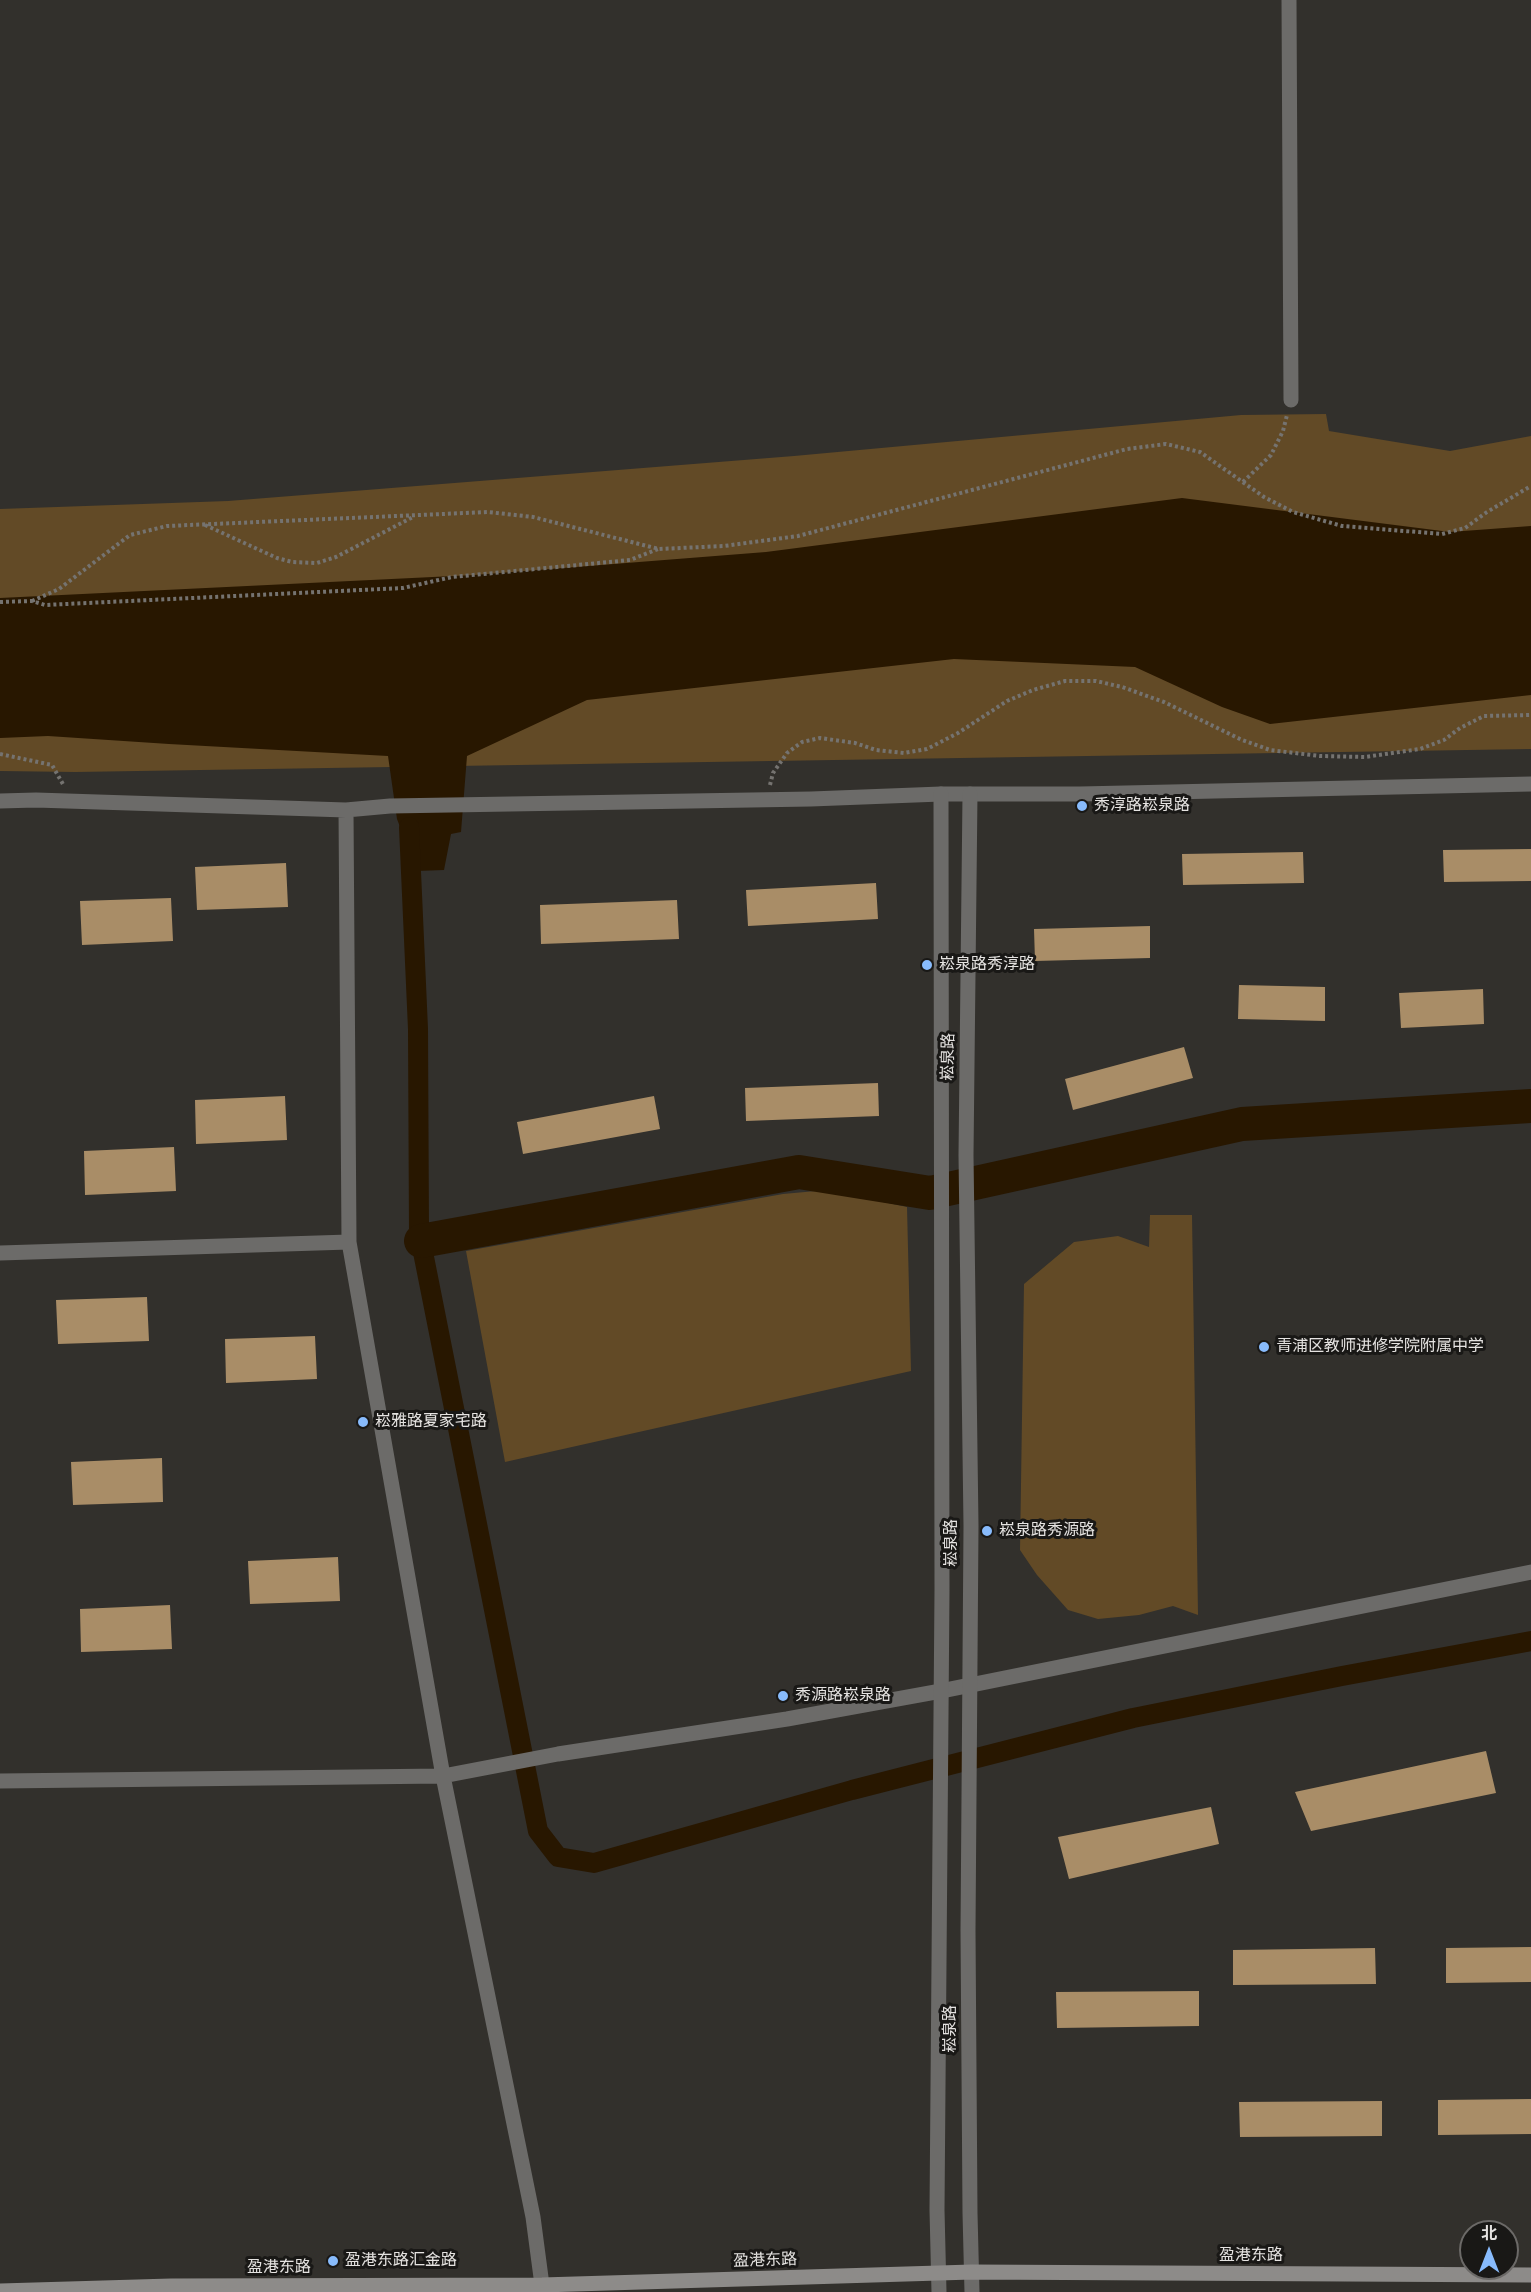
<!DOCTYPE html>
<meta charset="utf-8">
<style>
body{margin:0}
#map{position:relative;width:1531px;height:2292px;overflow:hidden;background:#32302c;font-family:Poppins,"Noto Sans SC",sans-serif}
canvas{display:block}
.north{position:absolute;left:1459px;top:2220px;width:60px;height:60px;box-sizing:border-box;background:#191816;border:2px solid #6b6967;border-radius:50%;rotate:0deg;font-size:16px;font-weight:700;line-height:24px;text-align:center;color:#e5e3e1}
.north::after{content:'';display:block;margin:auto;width:21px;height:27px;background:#88bbfc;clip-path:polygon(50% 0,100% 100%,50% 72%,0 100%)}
</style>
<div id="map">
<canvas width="1531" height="2292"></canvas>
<div class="north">北</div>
</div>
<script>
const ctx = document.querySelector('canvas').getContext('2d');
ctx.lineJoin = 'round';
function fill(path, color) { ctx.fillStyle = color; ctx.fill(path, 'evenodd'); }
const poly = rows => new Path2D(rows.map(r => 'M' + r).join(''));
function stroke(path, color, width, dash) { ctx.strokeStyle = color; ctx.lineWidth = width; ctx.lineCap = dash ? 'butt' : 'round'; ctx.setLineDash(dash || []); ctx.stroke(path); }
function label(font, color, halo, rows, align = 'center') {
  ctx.font = font + ' Poppins,"Noto Sans SC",sans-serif'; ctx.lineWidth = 6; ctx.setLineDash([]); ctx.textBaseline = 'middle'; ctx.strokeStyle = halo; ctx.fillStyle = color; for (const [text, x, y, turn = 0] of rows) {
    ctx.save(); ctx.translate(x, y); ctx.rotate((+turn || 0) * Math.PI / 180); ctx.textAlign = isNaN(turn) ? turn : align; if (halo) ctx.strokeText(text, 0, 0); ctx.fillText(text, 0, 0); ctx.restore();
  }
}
const green = poly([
 [1326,414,1329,431,1450,451,1531,436,1531,749,75,772,0,771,0,509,228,501,794,456,1241,415],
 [827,1190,907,1207,911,1371,505,1462,466,1251,783,1194],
 [1150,1215,1192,1215,1198,1615,1173,1606,1139,1615,1098,1619,1068,1610,1037,1575,1020,1550,1024,1284,1074,1242,1118,1236,1149,1247]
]);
const water = poly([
 [1182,498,1450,532,1531,526,1531,695,1270,724,1222,707,1135,667,954,659,587,700,467,756,461,832,451,834,444,870,417,871,397,819,388,756,169,744,48,736,0,738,0,598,474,575,766,552]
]);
const canal = poly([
 [409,827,418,1029,419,1232,538,1831,558,1857,594,1863,852,1790,1133,1718,1342,1676,1531,1641]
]);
const river = poly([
 [421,1241,799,1172,930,1193,1242,1124,1531,1106]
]);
const building = poly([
 [1531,849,1531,881,1444,882,1443,850],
 [1303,852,1304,883,1183,885,1182,854],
 [286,863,288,907,197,910,195,867],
 [876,883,878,919,748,926,746,890],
 [171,898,173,941,82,945,80,901],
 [677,900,679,939,541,944,540,905],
 [1150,926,1150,958,1035,961,1034,929],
 [1239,985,1325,987,1325,1021,1238,1019],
 [1483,989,1484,1024,1401,1028,1399,993],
 [1184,1047,1193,1078,1073,1110,1065,1079],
 [878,1083,879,1116,746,1121,745,1088],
 [285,1096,287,1140,196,1144,195,1100],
 [654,1096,660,1129,523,1154,517,1122],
 [174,1147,176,1191,85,1195,84,1151],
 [147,1297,149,1341,58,1344,56,1300],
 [315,1336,317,1379,226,1383,225,1339],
 [162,1458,163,1502,73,1505,71,1462],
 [338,1557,340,1601,250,1604,248,1561],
 [170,1605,172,1649,81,1652,80,1609],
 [1486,1751,1496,1793,1311,1831,1295,1792],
 [1211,1807,1219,1844,1069,1879,1058,1837],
 [1531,1947,1531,1982,1446,1983,1446,1948],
 [1375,1948,1376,1984,1233,1985,1233,1950],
 [1199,1991,1199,2026,1057,2028,1056,1992],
 [1531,2099,1531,2134,1438,2135,1438,2100],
 [1382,2101,1382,2136,1240,2137,1239,2102]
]);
const path = poly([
 [1243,482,1271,455,1283,431,1287,415],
 [205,525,277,558,292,562,317,563,336,557,413,517],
 [32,601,59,589,130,535,167,526,488,512,533,517,659,549,724,546,798,536,1127,449,1166,444,1200,452,1264,497,1293,512,1342,526,1442,534,1465,528,1487,512,1531,486],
 [0,602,32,601,45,605,403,588,452,577,630,560,658,549],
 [0,754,52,765,64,786],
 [770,785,773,773,787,753,802,742,820,738,855,743,876,750,904,753,927,749,958,733,1007,701,1033,690,1065,681,1096,681,1122,687,1164,702,1242,740,1270,750,1320,756,1365,757,1420,749,1444,740,1460,728,1484,716,1531,715]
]);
const minor = poly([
 [1289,0,1291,400],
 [0,801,36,800,346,810,390,806,811,799,941,794,1080,794,1531,784],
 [346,810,349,1242,443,1776,533,2217,542,2285],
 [0,1253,349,1242],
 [0,1781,443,1776,558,1754,787,1719,941,1691,1531,1572]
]);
const tertiary = poly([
 [970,794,966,1155,971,1526,968,1930,970,2213,972,2292],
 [939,2292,937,2210,942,1590,941,794]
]);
const secondary = poly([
 [0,2291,171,2286,542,2285,972,2272,1531,2275]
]);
const markers = [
 [1082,806,6,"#88bbfc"],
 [927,965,6,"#88bbfc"],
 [1264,1347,6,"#88bbfc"],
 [363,1422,6,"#88bbfc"],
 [987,1531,6,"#88bbfc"],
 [783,1696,6,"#88bbfc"],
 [333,2261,6,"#88bbfc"]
];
const poiNames = [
 ["秀淳路崧泉路",1094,806],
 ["崧泉路秀淳路",939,965],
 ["青浦区教师进修学院附属中学",1276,1347],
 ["崧雅路夏家宅路",375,1422],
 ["崧泉路秀源路",999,1531],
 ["秀源路崧泉路",795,1696],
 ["盈港东路汇金路",345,2261]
];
const streetNames = [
 ["崧泉路",949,1057,-89],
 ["崧泉路",952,1543,-90],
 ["崧泉路",951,2029,-90],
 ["盈港东路",1251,2256],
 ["盈港东路",765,2261,-2],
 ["盈港东路",279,2268]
];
fill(green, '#624a26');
fill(water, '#281700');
stroke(canal, '#281700', 20);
stroke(river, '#281700', 34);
fill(building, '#a98d67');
stroke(path, '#757370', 4, [3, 3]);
stroke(minor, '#6c6b69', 15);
stroke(tertiary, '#6c6b69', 15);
stroke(secondary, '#8d8b89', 15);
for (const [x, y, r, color] of markers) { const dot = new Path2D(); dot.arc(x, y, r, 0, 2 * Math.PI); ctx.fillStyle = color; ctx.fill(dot); stroke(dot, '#191816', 2); }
label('16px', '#e5e3e1', '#191816', poiNames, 'left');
label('16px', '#e5e3e1', '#191816', streetNames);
</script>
